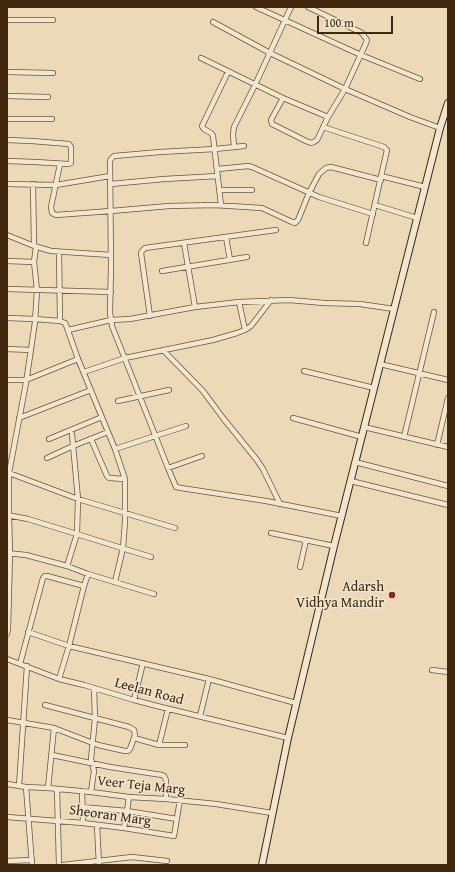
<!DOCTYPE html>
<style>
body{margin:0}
#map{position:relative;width:455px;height:872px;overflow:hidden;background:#ebd9b7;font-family:"Gentium Book Plus",serif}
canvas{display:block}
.frame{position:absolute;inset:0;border:8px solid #40270e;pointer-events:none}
.scale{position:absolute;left:317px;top:16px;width:76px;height:18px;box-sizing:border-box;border:2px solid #40270e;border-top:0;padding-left:5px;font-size:12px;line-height:14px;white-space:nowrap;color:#40270e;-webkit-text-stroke:3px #f2e6d0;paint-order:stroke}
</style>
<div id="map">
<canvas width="455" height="872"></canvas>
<div class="frame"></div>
<div class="scale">100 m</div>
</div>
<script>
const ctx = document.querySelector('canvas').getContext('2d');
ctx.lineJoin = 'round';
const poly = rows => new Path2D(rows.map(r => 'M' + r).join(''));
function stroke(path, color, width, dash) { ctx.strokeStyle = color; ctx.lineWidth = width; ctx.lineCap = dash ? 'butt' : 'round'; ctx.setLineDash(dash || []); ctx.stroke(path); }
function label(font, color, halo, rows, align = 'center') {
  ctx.font = font + ' "Gentium Book Plus",serif'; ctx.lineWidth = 3; ctx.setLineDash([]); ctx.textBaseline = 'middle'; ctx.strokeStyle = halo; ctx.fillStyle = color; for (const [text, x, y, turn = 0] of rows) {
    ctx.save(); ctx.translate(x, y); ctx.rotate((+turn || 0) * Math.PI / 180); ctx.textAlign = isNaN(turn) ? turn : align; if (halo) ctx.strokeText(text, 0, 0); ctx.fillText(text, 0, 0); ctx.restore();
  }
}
const minor = poly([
 [256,7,361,55,420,79],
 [7,20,53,20],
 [213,22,270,53,345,89,410,117,440,128],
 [201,58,283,98,328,117],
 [7,72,53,73],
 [7,96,48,97],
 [283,98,271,120,272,124,306,141,311,143,314,142,317,140,328,117,345,89,366,43,367,40,362,33,308,7],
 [7,119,52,119],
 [323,127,384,147,387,150,366,243],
 [7,140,32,141,69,144,71,147,71,163,68,164,35,162,7,161],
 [244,146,215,149,160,152,114,156,111,159,110,161,111,265,110,313,112,326,168,468,176,487,181,488,266,501,342,516],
 [234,147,233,134,234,127,255,85,291,7],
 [60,164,51,207,52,213,56,215,111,211,169,206,214,205,262,208,292,222,295,223,298,220,309,193,319,174,326,168,331,167,381,180],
 [218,169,248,166,252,167,319,197,373,214],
 [381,176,425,187],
 [7,184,56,185,110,176],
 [33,184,34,246],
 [111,184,164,179,218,176],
 [220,190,252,190],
 [221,205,213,136,211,133,204,129,202,126,228,72],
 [375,205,417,218],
 [7,235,34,246,51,251,111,255],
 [226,237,230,260],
 [184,243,195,307],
 [59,252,60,321],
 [7,261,34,262],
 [162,271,247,257],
 [7,289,111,292],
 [239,302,245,330],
 [150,316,141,253,142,251,145,248,276,230],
 [7,318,35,319,60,321,65,323,66,325,78,359,115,449,125,479,125,522,123,548,115,582],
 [68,330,111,320,130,319,195,307,239,302,289,300,324,303,360,304,394,309],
 [7,349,31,350],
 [163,350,203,391,223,418,257,460,263,469,280,504],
 [380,364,448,380],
 [304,371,374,388],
 [84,372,125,358,213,340,237,333,245,330,251,326,271,300],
 [7,380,26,380,78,359],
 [118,401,169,390],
 [19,418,91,390],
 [293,418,362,437],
 [364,427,448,447],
 [404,437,434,312],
 [49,439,102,417],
 [91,439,107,476,109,478,125,479],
 [437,445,448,398],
 [115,449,186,426],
 [47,458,73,446,108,432],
 [355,462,448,486],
 [168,468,202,456],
 [9,473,78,499,175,528],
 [351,481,448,505],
 [7,515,28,519,151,557],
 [271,533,334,546],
 [7,553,26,555,67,566,88,574,154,594],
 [67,566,77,534,78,499,72,434],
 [300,567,306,540],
 [28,632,69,646,209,679,296,703],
 [7,634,8,629,10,553,9,515,9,473,26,383,35,322,37,290,34,262,36,247],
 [7,659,59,679,84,685,134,700,157,706,288,738],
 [20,664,43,578,45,576,47,576,84,586],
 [432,670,448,672],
 [59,679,69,646,84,586,88,574],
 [134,700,143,663],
 [45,705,129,727,134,730,135,735,130,749,128,751,125,751,98,745,54,728],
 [200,716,209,679],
 [7,720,54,728,48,788],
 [134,738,159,745,185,745],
 [159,745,168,709],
 [52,755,110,767,162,775,164,776,166,780,166,799],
 [7,784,26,787,48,788,91,792,129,797,166,799,216,804,272,813],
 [19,786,27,666],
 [26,787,32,865],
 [57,789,59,865],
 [82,791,83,823],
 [91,792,94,771,91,759,95,719,94,688],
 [82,807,127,811,177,819],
 [7,817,83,823,124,828,174,836,180,800],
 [97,825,99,865],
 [124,828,127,811,129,797],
 [7,861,32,860],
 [63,865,132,857,167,861]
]);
const secondary = poly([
 [262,865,288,738,334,546,440,128,448,103]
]);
const markers = [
 [392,595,4,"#8f2418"]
];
const poiNames = [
 ["Adarsh",384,587],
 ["Vidhya Mandir",384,603]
];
const streetNames = [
 ["Leelan Road",149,692,15],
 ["Veer Teja Marg",141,786,6],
 ["Sheoran Marg",110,816,8]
];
stroke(minor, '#6b5438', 6);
stroke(secondary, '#40270e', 8);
stroke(minor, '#f2e6d0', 4.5);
stroke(secondary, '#f2e6d0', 6);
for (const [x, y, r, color] of markers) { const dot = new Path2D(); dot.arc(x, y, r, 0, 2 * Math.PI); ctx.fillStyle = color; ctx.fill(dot); stroke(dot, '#f2e6d0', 1.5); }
label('14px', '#40270e', '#f2e6d0', poiNames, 'right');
label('14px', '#40270e', '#f2e6d0', streetNames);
</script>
